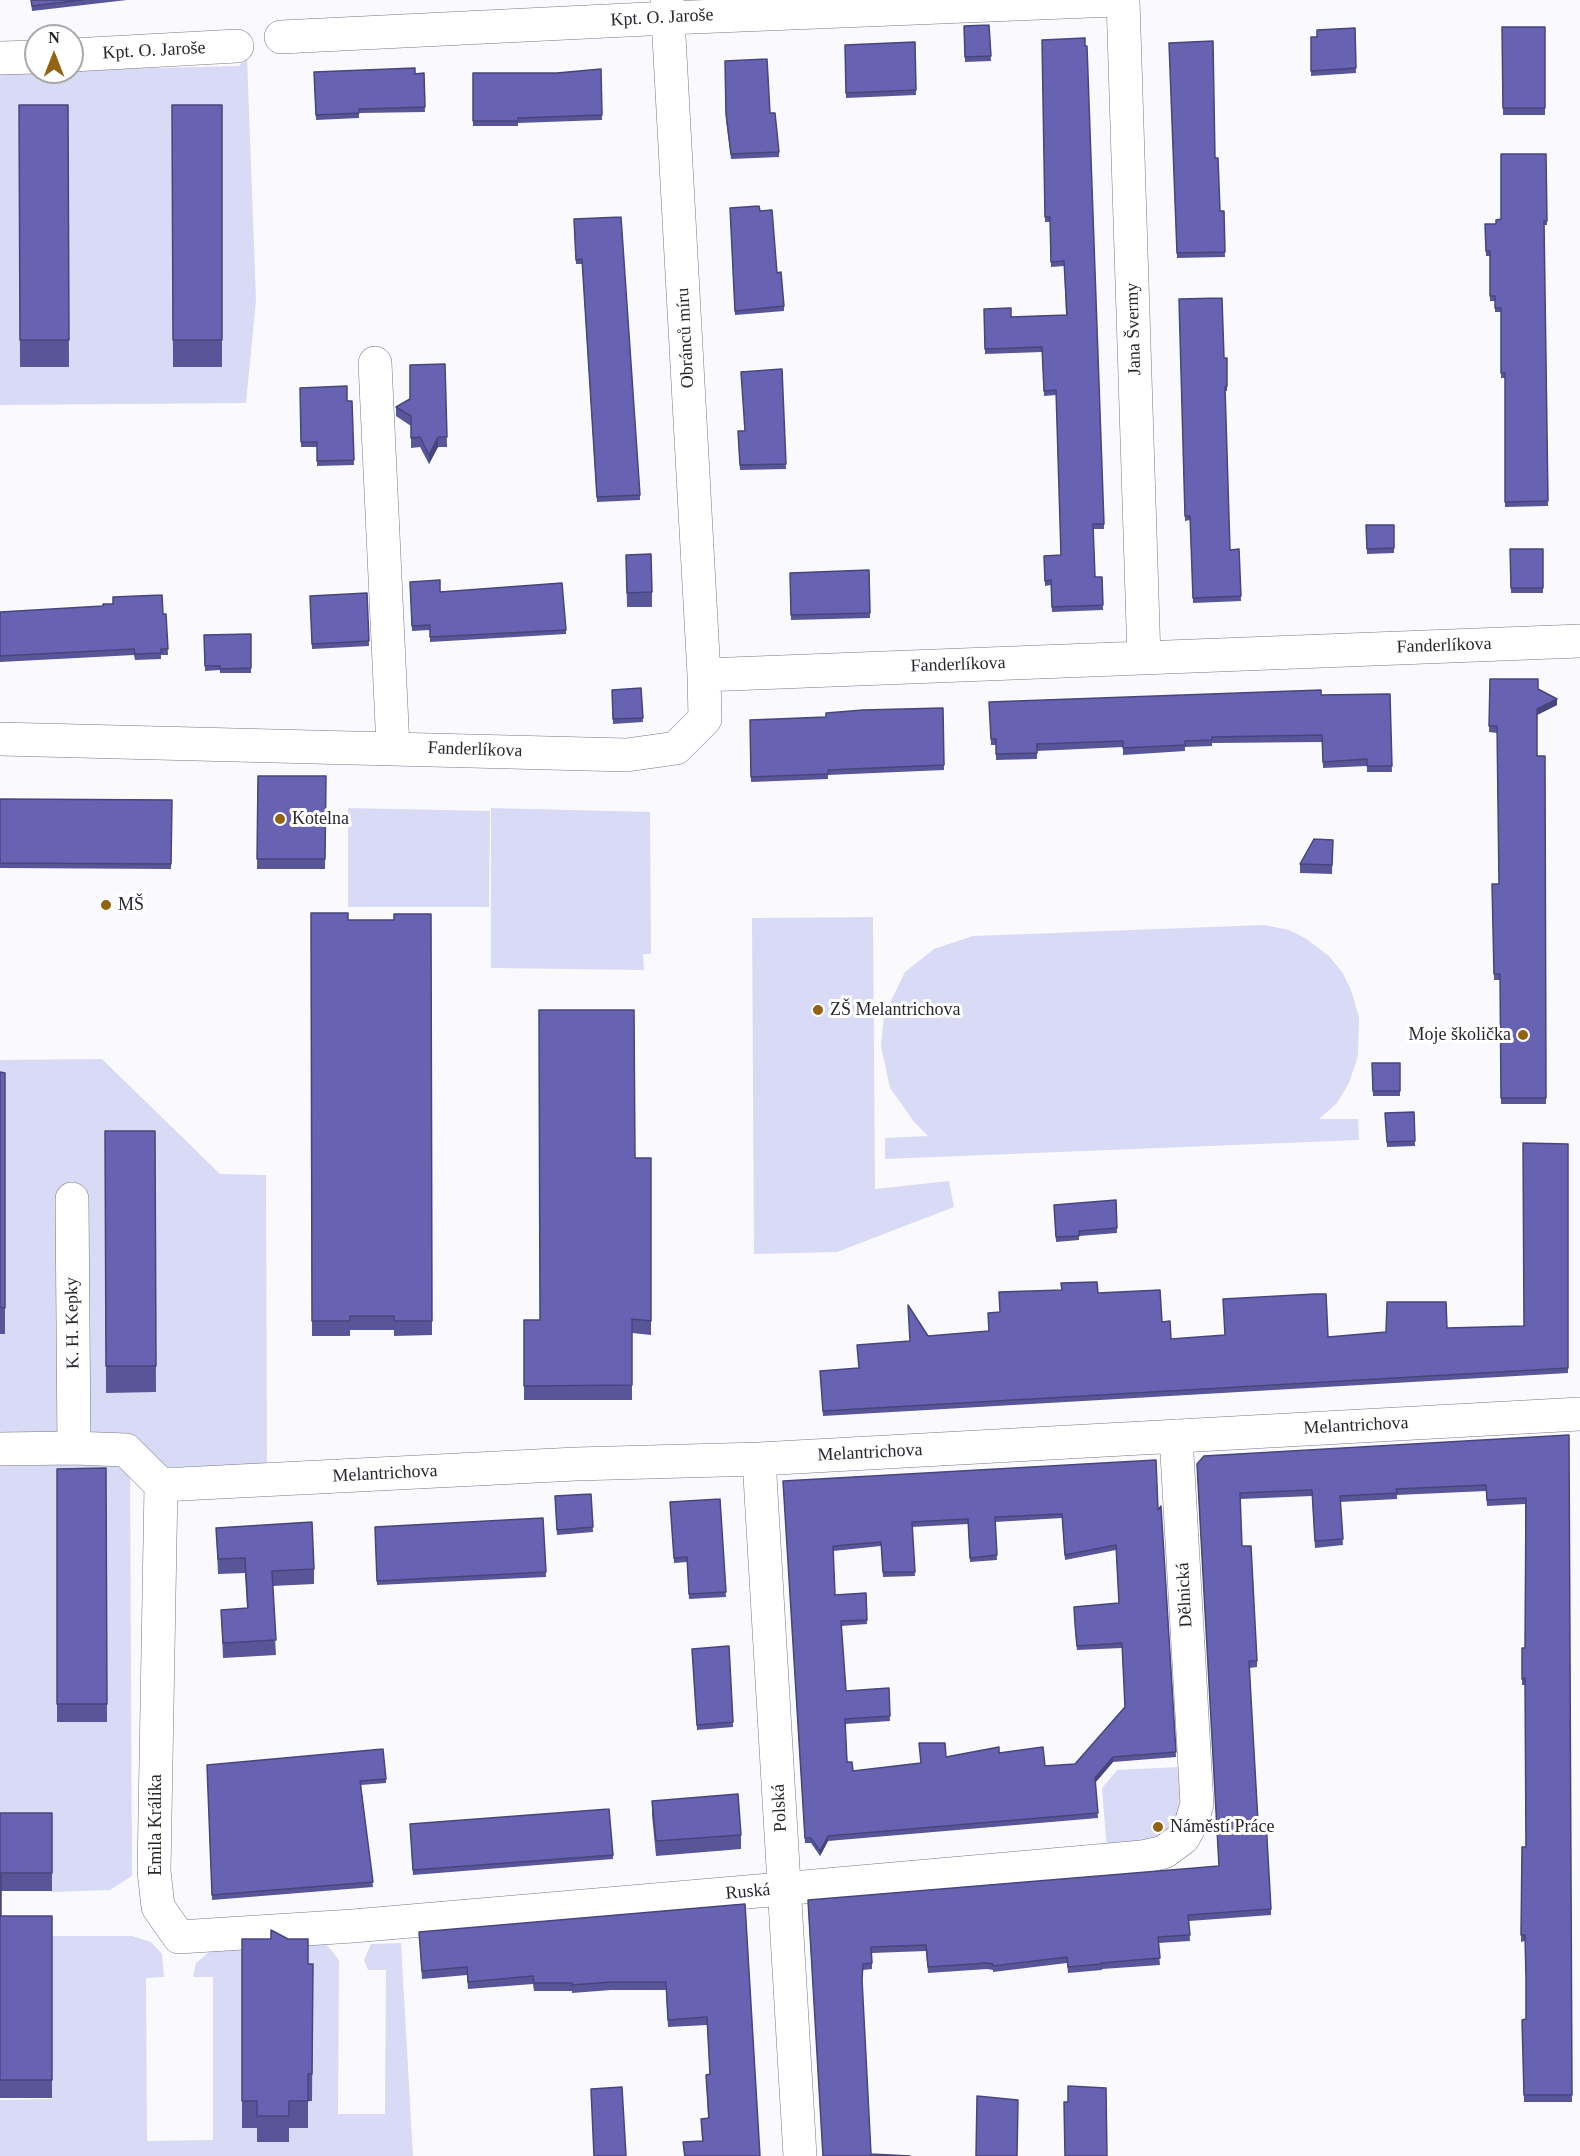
<!DOCTYPE html>
<meta charset="utf-8">
<style>
body{margin:0}
#map{position:relative;width:1580px;height:2156px;overflow:hidden;background:#fafafe;font-family:Georgia,serif}
canvas{display:block}
.north{position:absolute;left:24px;top:24px;width:60px;height:60px;box-sizing:border-box;background:#fff;border:2px solid #a9a9ab;border-radius:50%;rotate:0deg;font-size:16px;font-weight:700;line-height:24px;text-align:center;color:#27272d}
.north::after{content:'';display:block;margin:auto;width:21px;height:27px;background:#926311;clip-path:polygon(50% 0,100% 100%,50% 72%,0 100%)}
</style>
<div id="map">
<canvas width="1580" height="2156"></canvas>
<div class="north">N</div>
</div>
<script>
const ctx = document.querySelector('canvas').getContext('2d');
ctx.lineJoin = 'round';
function fill(path, color) { ctx.fillStyle = color; ctx.fill(path, 'evenodd'); }
const poly = rows => new Path2D(rows.map(r => 'M' + r).join(''));
function stroke(path, color, width, dash) { ctx.strokeStyle = color; ctx.lineWidth = width; ctx.lineCap = dash ? 'butt' : 'round'; ctx.setLineDash(dash || []); ctx.stroke(path); }
function label(font, color, halo, rows, align = 'center') {
  ctx.font = font + ' Georgia,serif'; ctx.lineWidth = 6; ctx.setLineDash([]); ctx.textBaseline = 'middle'; ctx.strokeStyle = halo; ctx.fillStyle = color; for (const [text, x, y, turn = 0] of rows) {
    ctx.save(); ctx.translate(x, y); ctx.rotate((+turn || 0) * Math.PI / 180); ctx.textAlign = isNaN(turn) ? turn : align; if (halo) ctx.strokeText(text, 0, 0); ctx.fillText(text, 0, 0); ctx.restore();
  }
}
const green = poly([
 [247,57,256,300,246,403,0,405,0,72,72,72,72,70,239,66],
 [348,808,490,811,489,907,348,907],
 [491,808,650,812,651,954,643,954,644,970,491,968],
 [873,917,875,1189,949,1181,954,1207,837,1252,754,1254,752,918],
 [1264,925,1289,930,1305,938,1329,956,1342,972,1351,990,1359,1017,1358,1056,1349,1083,1337,1103,1319,1119,1358,1119,1359,1140,885,1159,885,1138,928,1136,915,1123,890,1088,881,1046,884,1015,905,972,934,949,973,936],
 [102,1059,220,1174,266,1175,267,1465,130,1468,132,1876,110,1890,51,1892,51,1833,0,1832,0,1060],
 [1179,1767,1180,1809,1173,1823,1157,1839,1107,1850,1102,1788,1117,1770],
 [51,1936,132,1936,151,1942,162,1954,164,1977,146,1978,147,2141,213,2140,213,1977,193,1977,196,1963,213,1949,306,1942,327,1945,339,1960,338,2114,385,2114,386,1970,368,1970,364,1960,371,1944,401,1943,413,2156,0,2156,0,2100,52,2099]
]);
const minor = poly([
 [667,0,704,675],
 [1123,0,1144,658],
 [281,37,668,18,1114,0],
 [72,55,237,46],
 [0,58,36,57],
 [375,363,393,748],
 [0,739,627,755,676,748,705,719,704,675,1580,641],
 [72,1199,74,1448],
 [0,1449,74,1448,126,1450,161,1485],
 [759,1459,800,2156],
 [161,1485,154,1871,158,1907,179,1937,353,1926,770,1890,1142,1857,1164,1852,1183,1838,1191,1824,1197,1804,1176,1436],
 [161,1485,576,1464,759,1459,1580,1414]
]);
const wall = poly([
 [31,0,127,0,32,11],
 [989,25,991,61,965,62,964,26],
 [1502,27,1545,27,1545,115,1503,115],
 [1355,28,1356,73,1311,76,1311,37,1317,37],
 [1042,40,1104,524,1104,529,1093,529,1095,577,1102,577,1103,610,1052,612,1051,585,1045,586,1044,556,1061,555,1056,395,1044,396,1042,352,985,354,984,309,1011,317,1066,315,1064,266,1051,267,1050,222,1045,222],
 [915,42,916,95,846,98,845,45],
 [1169,43,1215,158,1220,211,1224,211,1225,257,1177,258],
 [725,61,770,113,779,152,779,157,731,159,726,119],
 [601,69,602,120,518,123,518,126,473,126,473,73,557,73],
 [314,72,424,73,425,112,359,113,359,118,316,120],
 [19,105,68,105,69,367,20,367],
 [172,105,222,105,222,367,173,367],
 [1546,154,1547,225,1544,225,1548,506,1505,507,1505,378,1501,378,1501,312,1495,312,1495,301,1490,301,1490,256,1486,256,1485,224,1496,224,1501,219],
 [730,208,760,211,777,273,784,306,784,311,735,315],
 [574,219,640,495,640,500,597,502,582,264,576,264],
 [1179,299,1224,358,1227,358,1227,391,1225,391,1230,550,1239,549,1241,601,1193,603,1190,520,1185,521],
 [445,364,447,447,438,447,429,464,420,447,411,448,411,426,396,416,396,407,410,399],
 [782,369,786,469,740,470,738,436,745,431],
 [300,388,347,401,352,401,354,465,317,466,317,447,301,447],
 [1366,525,1394,525,1394,553,1367,554],
 [1510,549,1543,549,1543,593,1511,593],
 [626,555,652,592,652,607,627,607],
 [869,570,870,618,791,620,790,573],
 [410,582,566,630,566,634,430,642,430,630,412,631],
 [367,593,369,646,312,649,310,596],
 [103,606,163,614,166,614,168,655,161,655,161,659,135,660,134,655,0,662,0,612],
 [251,634,251,673,220,673,220,670,205,671,204,635],
 [1490,679,1538,689,1557,705,1537,715,1537,756,1545,756,1546,1104,1501,1104,1500,980,1494,980,1492,884,1499,884,1497,733,1489,732],
 [641,688,643,722,613,724,612,690],
 [1390,694,1392,772,1367,772,1367,766,1323,768,1322,742,1212,743,1212,746,1185,747,1185,751,1123,755,1123,747,1037,751,1037,759,996,760,996,745,991,745,989,702,1321,695],
 [943,708,944,770,828,775,828,779,751,782,750,720,826,717],
 [258,776,326,776,325,869,257,869],
 [0,799,172,800,171,869,0,868],
 [1333,840,1332,874,1300,873,1300,864],
 [311,913,348,920,394,920,431,914,432,1335,394,1336,394,1330,350,1330,350,1336,312,1336],
 [1372,1063,1400,1063,1400,1096,1373,1096],
 [0,1072,5,1073,5,1334,0,1334],
 [1414,1112,1415,1146,1387,1147,1385,1113],
 [105,1131,155,1131,156,1392,106,1393],
 [1568,1144,1568,1373,823,1416,820,1371,858,1368,909,1341,928,1336,988,1331,1000,1312,1098,1293,1162,1322,1171,1339,1328,1337,1447,1328,1524,1326],
 [635,1158,651,1158,651,1335,632,1333,632,1400,524,1400,524,1320,540,1320],
 [1116,1200,1117,1233,1079,1236,1079,1240,1056,1242,1054,1205],
 [1569,1435,1572,2102,1524,2102,1522,2020,1526,2019,1526,1982,1525,1941,1521,1942,1521,1935,1526,1847,1525,1685,1522,1685,1522,1648,1525,1648,1525,1504,1487,1506,1486,1491,1397,1495,1397,1499,1340,1502,1343,1545,1315,1548,1312,1496,1240,1499,1242,1546,1257,1661,1257,1667,1249,1668,1258,1822,1271,1909,1271,1915,1189,1921,1190,1941,1158,1943,1160,1965,1102,1969,1102,1970,1068,1973,1067,1963,993,1972,993,1970,987,1969,928,1973,926,1951,872,1953,872,1969,863,1970,862,1983,823,2156,808,1906,1219,1866,1197,1470],
 [106,1468,107,1722,57,1722,57,1469],
 [783,1481,1158,1510,1161,1506,1176,1757,1113,1762,1095,1783,1098,1818,828,1841,820,1856,811,1843,805,1843],
 [1062,1518,1065,1560,1116,1550,1119,1603,1075,1629,1077,1650,1122,1648,1125,1707,1075,1764,1045,1766,999,1753,946,1757,919,1743,921,1763,853,1771,847,1762,845,1724,890,1721,889,1688,846,1691,841,1626,867,1624,866,1593,835,1595,833,1551,881,1546,883,1577,915,1576,912,1527,968,1524,970,1562,997,1560,995,1522],
 [591,1494,593,1532,557,1535,555,1496],
 [720,1499,726,1597,689,1599,687,1562,674,1563,670,1502],
 [543,1518,546,1577,377,1585,375,1527],
 [216,1528,314,1569,314,1584,272,1586,276,1655,223,1658,221,1610,247,1608,245,1573,218,1574],
 [729,1646,733,1727,697,1730,692,1649],
 [207,1765,386,1779,386,1783,361,1785,373,1887,212,1900],
 [652,1801,741,1835,741,1849,656,1856,652,1815],
 [0,1813,52,1813,52,1891,1,1891,1,1916,52,1916,52,2098,0,2098],
 [410,1829,613,1855,613,1859,413,1875],
 [745,1904,760,2156,684,2156,683,2142,702,2141,701,2119,708,2118,706,2075,710,2074,707,2025,668,2027,666,1990,611,1990,572,1993,572,1991,534,1991,533,1984,468,1989,467,1975,422,1979,419,1932],
 [242,1939,308,1964,313,1964,312,2101,308,2101,308,2128,289,2128,289,2142,257,2142,257,2128,242,2128]
]);
const shadedWall = poly([
 [438,437,438,447,429,464,429,455],
 [1557,699,1557,705,1537,715,1537,709],
 [1113,1757,1113,1762,1095,1783,1095,1778],
 [828,1836,828,1841,820,1856,820,1851]
]);
const building = poly([
 [31,0,82,0,32,6,31,0],
 [989,25,991,56,965,57,964,26,989,25],
 [1502,27,1545,27,1545,108,1503,108,1502,27],
 [1355,28,1356,68,1311,71,1311,37,1317,37,1317,30,1355,28],
 [1085,38,1085,46,1087,46,1104,524,1093,524,1095,577,1102,577,1103,605,1052,607,1051,580,1045,581,1044,556,1061,555,1056,390,1044,391,1042,347,985,349,984,309,1011,308,1011,317,1067,315,1064,261,1051,262,1050,217,1045,217,1042,40,1085,38],
 [1213,41,1215,158,1218,158,1220,211,1224,211,1225,252,1177,253,1169,43,1213,41],
 [915,42,916,90,846,93,845,45,915,42],
 [767,59,770,113,775,113,779,152,731,154,726,114,725,61,767,59],
 [415,68,415,74,424,73,425,107,359,109,359,113,316,115,314,72,415,68],
 [601,69,602,115,518,118,518,121,473,121,473,73,557,73,601,69],
 [19,105,68,105,69,340,20,340,19,105],
 [172,105,222,105,222,340,173,340,172,105],
 [1501,154,1546,154,1547,221,1544,221,1548,501,1505,502,1505,373,1501,373,1501,308,1495,308,1495,296,1490,296,1490,251,1486,251,1485,224,1496,224,1496,220,1501,219,1501,154],
 [759,206,760,211,772,210,777,273,781,272,784,306,735,311,730,208,759,206],
 [621,217,640,495,597,497,582,259,576,260,574,219,621,217],
 [1222,298,1224,358,1227,358,1227,386,1225,387,1230,550,1239,549,1241,596,1193,598,1190,516,1185,516,1179,299,1222,298],
 [445,364,447,437,438,437,429,455,420,437,411,438,411,416,396,407,410,399,410,365,445,364],
 [782,369,786,464,740,465,738,431,745,431,741,372,782,369],
 [347,386,347,401,352,401,354,460,317,461,317,442,301,442,300,388,347,386],
 [1366,525,1394,525,1394,548,1367,549,1366,525],
 [1510,549,1543,549,1543,588,1511,588,1510,549],
 [651,554,652,592,627,593,626,555,651,554],
 [869,570,870,613,791,615,790,573,869,570],
 [440,580,440,592,562,583,566,630,430,637,430,625,412,626,410,582,440,580],
 [367,593,369,641,312,644,310,596,367,593],
 [162,595,163,614,166,614,168,649,161,649,161,653,135,654,134,649,0,656,0,612,103,606,103,604,113,604,113,597,162,595],
 [251,634,251,668,220,669,220,666,205,666,204,635,251,634],
 [1490,679,1538,679,1538,689,1557,699,1537,709,1537,756,1545,756,1546,1098,1501,1098,1500,974,1494,974,1492,884,1499,884,1497,726,1489,726,1490,679],
 [641,688,643,718,613,719,612,690,641,688],
 [1321,690,1321,695,1390,694,1392,766,1367,766,1367,759,1323,762,1322,735,1212,737,1212,740,1185,741,1185,745,1123,748,1123,741,1037,744,1037,753,996,754,996,739,991,739,989,702,1321,690],
 [943,708,944,765,828,770,828,774,751,777,750,720,826,717,826,713,863,710,943,708],
 [258,776,326,776,325,859,257,859,258,776],
 [0,799,172,800,171,864,0,863,0,799],
 [1314,839,1333,840,1332,865,1300,864,1314,839],
 [311,913,348,913,348,920,394,920,394,914,431,914,432,1321,394,1321,394,1316,350,1316,350,1321,312,1321,311,913],
 [539,1010,634,1010,635,1158,651,1158,651,1321,632,1319,632,1385,524,1386,524,1320,540,1320,539,1010],
 [1372,1063,1400,1063,1400,1091,1373,1091,1372,1063],
 [0,1072,5,1073,5,1308,0,1307,0,1072],
 [1414,1112,1415,1141,1387,1142,1385,1113,1414,1112],
 [105,1131,155,1131,156,1366,106,1366,105,1131],
 [1523,1143,1568,1144,1568,1368,823,1411,820,1371,859,1368,857,1345,910,1341,908,1305,928,1336,989,1331,988,1313,1000,1312,999,1292,1062,1290,1061,1283,1097,1282,1098,1293,1160,1290,1162,1322,1170,1321,1171,1339,1225,1335,1223,1299,1315,1294,1326,1294,1328,1337,1386,1332,1387,1302,1446,1302,1447,1328,1524,1326,1523,1143],
 [1116,1200,1117,1228,1079,1231,1079,1236,1056,1237,1054,1205,1116,1200],
 [1569,1435,1572,2095,1524,2095,1522,2020,1526,2019,1526,1978,1525,1935,1521,1935,1522,1847,1526,1847,1525,1678,1522,1679,1522,1648,1525,1648,1526,1498,1487,1500,1486,1485,1396,1489,1397,1493,1340,1496,1343,1539,1315,1541,1312,1490,1240,1493,1242,1546,1251,1546,1257,1661,1249,1661,1252,1716,1258,1822,1266,1821,1271,1909,1188,1915,1190,1935,1158,1937,1160,1958,1101,1963,1102,1964,1068,1967,1067,1957,993,1966,993,1964,987,1963,928,1967,926,1945,871,1947,872,1963,863,1964,862,1979,871,2154,910,2156,823,2156,808,1900,1219,1866,1197,1464,1204,1456,1569,1435],
 [1156,1460,1158,1510,1161,1506,1176,1752,1113,1757,1095,1778,1098,1813,828,1836,820,1851,811,1838,805,1838,783,1481,1156,1460],
 [1062,1514,1065,1555,1116,1545,1119,1603,1074,1607,1075,1624,1077,1646,1122,1643,1125,1707,1075,1764,1045,1766,1043,1747,999,1753,999,1747,946,1757,945,1743,919,1743,921,1763,853,1771,852,1762,847,1762,845,1719,890,1716,889,1688,846,1691,841,1621,867,1620,866,1593,835,1595,833,1546,881,1542,883,1572,915,1572,912,1522,968,1519,970,1558,997,1555,995,1517,1062,1514],
 [106,1468,107,1704,57,1704,57,1469,106,1468],
 [591,1494,593,1527,557,1530,555,1496,591,1494],
 [720,1499,726,1592,689,1594,687,1557,674,1558,670,1502,720,1499],
 [543,1518,546,1572,377,1581,375,1527,543,1518],
 [312,1522,314,1569,272,1571,276,1640,223,1643,221,1610,248,1608,245,1558,218,1559,216,1528,312,1522],
 [729,1646,733,1722,697,1725,692,1649,729,1646],
 [383,1749,386,1779,360,1781,373,1882,212,1895,207,1765,383,1749],
 [738,1794,741,1835,656,1841,652,1801,738,1794],
 [609,1809,613,1855,413,1870,410,1824,609,1809],
 [0,1813,52,1813,52,1873,1,1873,1,1916,52,1916,52,2080,0,2080,0,1813],
 [745,1904,760,2156,685,2156,683,2142,703,2141,701,2119,709,2118,706,2075,710,2074,707,2017,668,2020,666,1982,611,1982,572,1985,572,1983,534,1983,533,1976,468,1982,467,1967,422,1971,419,1932,745,1904],
 [271,1930,288,1939,308,1939,308,1964,313,1964,312,2074,308,2074,308,2101,289,2101,289,2116,257,2116,257,2101,242,2101,242,1939,271,1939,271,1930],
 [1068,2086,1106,2088,1107,2156,1065,2156,1064,2102,1068,2102,1068,2086],
 [622,2087,626,2156,594,2156,591,2089,622,2087],
 [977,2096,1018,2100,1017,2156,976,2156,977,2096]
]);
const markers = [
 [280,819,6,"#926311"],
 [106,905,6,"#926311"],
 [818,1010,6,"#926311"],
 [1523,1035,6,"#926311"],
 [1158,1827,6,"#926311"]
];
const streetNames = [
 ["Kpt. O. Jaroše",662,18,-3],
 ["Kpt. O. Jaroše",154,51,-3],
 ["Jana Švermy",1134,329,-92],
 ["Obránců míru",686,338,-93],
 ["Fanderlíkova",1444,646,-2],
 ["Fanderlíkova",958,665,-2],
 ["Fanderlíkova",475,750,2],
 ["K. H. Kepky",73,1323,-91],
 ["Melantrichova",1356,1426,-3],
 ["Melantrichova",870,1453,-3],
 ["Melantrichova",385,1474,-3],
 ["Dělnická",1185,1595,-93],
 ["Polská",780,1808,-93],
 ["Emila Králíka",156,1825,-90],
 ["Ruská",748,1892,-5]
];
const poiNames = [
 ["Kotelna",292,819],
 ["MŠ",118,905],
 ["ZŠ Melantrichova",830,1010],
 ["Moje školička",1511,1035,"right"],
 ["Náměstí Práce",1170,1827]
];
fill(green, '#d9daf6');
stroke(minor, '#767786', 34);
stroke(minor, '#fff', 33);
fill(wall, '#595599');
fill(shadedWall, '#48457d');
fill(building, '#6763b2');
stroke(building, '#48457d', 1.5);
for (const [x, y, r, color] of markers) { const dot = new Path2D(); dot.arc(x, y, r, 0, 2 * Math.PI); ctx.fillStyle = color; ctx.fill(dot); stroke(dot, '#fff', 2); }
label('18px', '#27272d', '#fff', streetNames);
label('18px', '#27272d', '#fff', poiNames, 'left');
</script>
